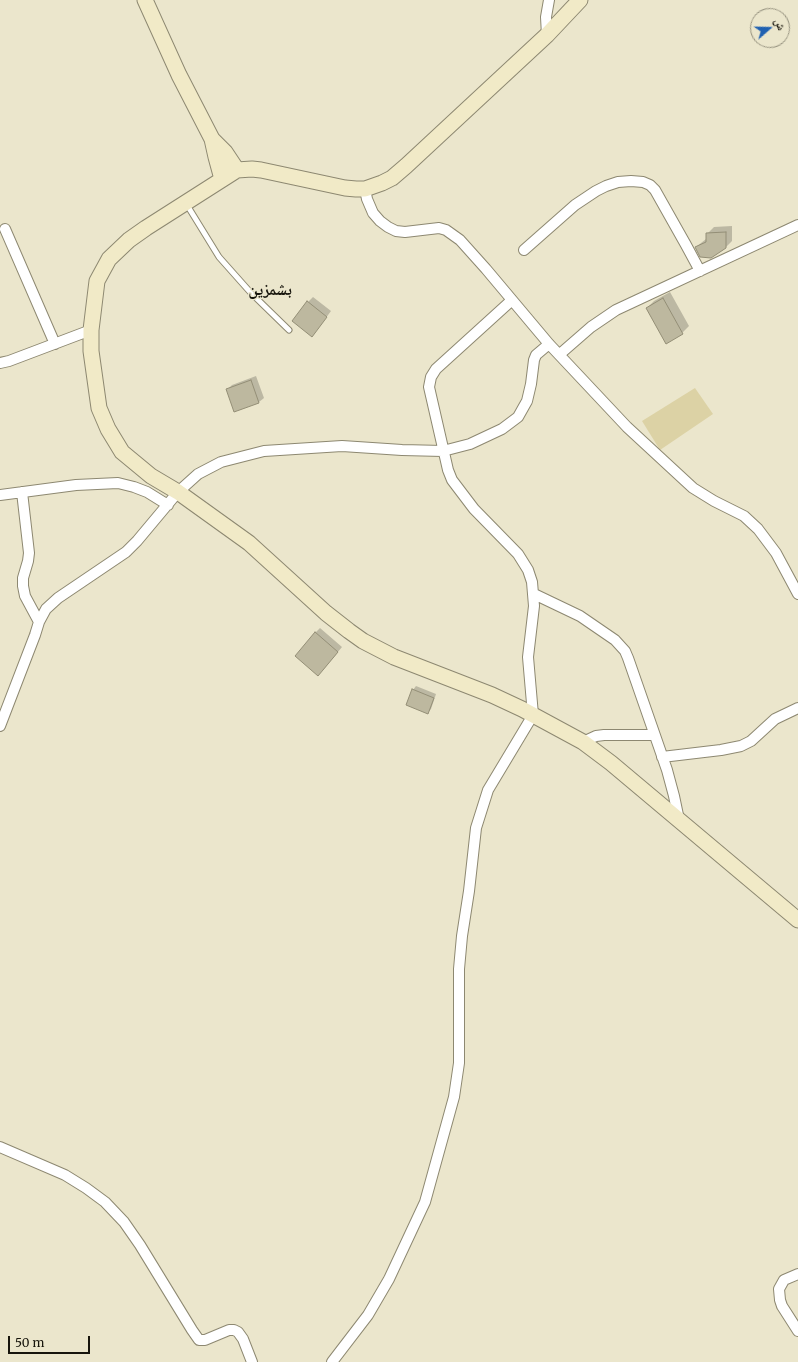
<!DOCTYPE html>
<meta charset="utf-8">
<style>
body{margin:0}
#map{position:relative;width:798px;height:1362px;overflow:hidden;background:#ebe6cc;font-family:Merriweather,"Noto Naskh Arabic",serif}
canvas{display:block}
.north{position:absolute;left:750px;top:8px;width:40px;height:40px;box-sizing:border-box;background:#ebe6cc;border:1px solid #96927f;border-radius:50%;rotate:70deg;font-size:11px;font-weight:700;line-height:16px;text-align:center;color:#17150c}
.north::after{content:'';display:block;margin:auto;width:14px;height:18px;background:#2061b1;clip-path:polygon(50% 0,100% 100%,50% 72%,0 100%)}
.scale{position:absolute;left:8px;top:1336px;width:82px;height:18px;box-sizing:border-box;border:2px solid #17150c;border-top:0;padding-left:5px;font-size:12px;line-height:14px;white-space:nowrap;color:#17150c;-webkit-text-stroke:3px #ebe6cc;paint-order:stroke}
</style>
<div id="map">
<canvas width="798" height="1362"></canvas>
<div class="north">ش</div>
<div class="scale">50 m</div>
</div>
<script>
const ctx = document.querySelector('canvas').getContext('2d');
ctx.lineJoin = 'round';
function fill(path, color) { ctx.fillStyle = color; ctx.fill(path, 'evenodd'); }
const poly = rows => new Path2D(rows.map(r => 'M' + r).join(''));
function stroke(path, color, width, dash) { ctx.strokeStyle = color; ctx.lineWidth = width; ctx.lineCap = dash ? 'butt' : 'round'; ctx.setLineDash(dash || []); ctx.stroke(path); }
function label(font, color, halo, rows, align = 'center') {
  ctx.font = font + ' Merriweather,"Noto Naskh Arabic",serif'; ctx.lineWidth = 3; ctx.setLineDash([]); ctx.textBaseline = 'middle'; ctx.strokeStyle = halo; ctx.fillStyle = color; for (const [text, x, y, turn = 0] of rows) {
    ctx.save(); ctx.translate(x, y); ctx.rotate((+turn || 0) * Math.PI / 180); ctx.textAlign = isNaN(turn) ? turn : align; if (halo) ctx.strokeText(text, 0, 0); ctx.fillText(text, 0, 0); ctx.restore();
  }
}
const green = poly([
 [695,388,713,414,660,450,642,421]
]);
const shadow = poly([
 [732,226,732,241,726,247,696,247,706,239,707,234,714,227],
 [670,292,689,326,682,333,647,308,654,301],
 [313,297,331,311,317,330,308,302],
 [256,376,264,398,259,402,227,390,232,385],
 [320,628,342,647,323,670,315,633],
 [416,686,436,694,431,709,428,712,413,690]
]);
const building = poly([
 [726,232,726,248,711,258,700,257,695,247,706,242,706,233,726,232],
 [663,298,683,334,666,344,646,308,663,298],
 [307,301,327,317,312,337,292,321,307,301],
 [251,380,259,403,234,412,226,389,251,380],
 [315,632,338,652,318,676,295,656,315,632],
 [412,689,434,698,428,714,406,705,412,689]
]);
const service = poly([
 [187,205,219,257,251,293,289,330]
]);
const minor = poly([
 [547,35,546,17,549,0],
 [365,189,367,199,373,213,380,221,388,227,396,231,405,232,439,228,446,230,460,240,486,269,549,344,627,427,693,488,714,501,744,516,758,529,776,553,798,594],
 [5,229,55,344],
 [524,250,575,205,596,191,606,186,618,182,631,181,643,182,650,185,655,190,686,245,700,271],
 [560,354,591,327,616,310,798,225],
 [0,363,9,361,91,330],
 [22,492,29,553,28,561,23,578,23,586,25,596,39,622],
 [0,495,76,485,118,483,134,487,147,492,168,505],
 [534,594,580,616,615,640,625,651,628,658,667,770,674,796,679,820],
 [0,726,35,635,39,622,46,609,58,598,126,552,137,541,178,492,198,474,221,462,264,451,342,446,402,450,443,451,470,444,502,429,518,417,527,401,531,384,534,360,536,355,549,344],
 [583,742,596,736,604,735,654,735],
 [662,757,721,750,741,746,751,741,775,719,798,708],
 [0,1147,65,1175,86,1188,105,1202,124,1222,140,1245,192,1330,199,1340,205,1340,229,1330,234,1330,238,1332,243,1339,252,1362],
 [798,1274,784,1280,779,1289,780,1300,782,1306,798,1331],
 [332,1362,368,1315,389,1279,425,1202,454,1097,459,1063,459,969,462,936,469,891,476,828,488,790,533,715,528,657,534,606,532,582,528,570,518,554,474,509,452,480,448,470,429,387,431,377,436,369,512,300]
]);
const secondary = poly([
 [145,0,179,75,212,139,225,152,237,170],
 [580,0,547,35,406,166,392,178,382,183,365,189,356,189,345,188,261,170,252,169,237,170,146,228,129,240,109,259,97,281,91,330,91,351,99,408,108,429,122,452,151,476,178,492,249,543,326,613,349,631,363,641,394,657,492,695,522,709,583,742,611,763,798,920],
 [212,139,216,157,222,179]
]);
const quarterNames = [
 ["بشمزين",270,290]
];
fill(green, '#dcd2a5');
fill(shadow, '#0003');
fill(building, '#bdb89f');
stroke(building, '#938e76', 1);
stroke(service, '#8d8871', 7);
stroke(minor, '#8d8871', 12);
stroke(secondary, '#8d8871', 17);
stroke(service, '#fff', 5);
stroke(minor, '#fff', 10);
stroke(secondary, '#f1eac7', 15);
label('bold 16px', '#17150c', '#ebe6cc', quarterNames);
</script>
